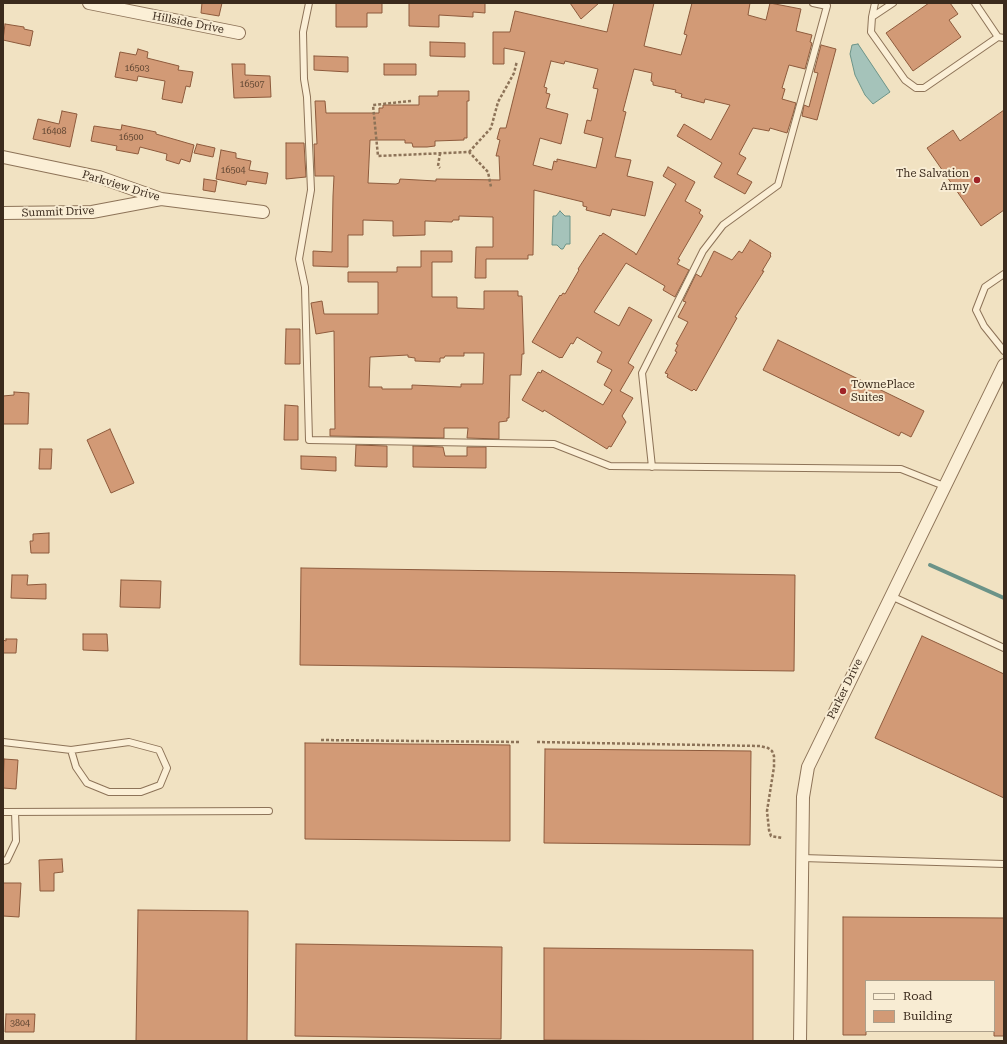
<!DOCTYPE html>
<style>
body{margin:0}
#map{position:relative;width:1007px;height:1044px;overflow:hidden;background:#f1e2c2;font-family:"Roboto Serif",serif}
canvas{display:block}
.frame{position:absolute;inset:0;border:4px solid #3b2b1d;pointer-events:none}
.legend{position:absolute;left:865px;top:980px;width:130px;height:52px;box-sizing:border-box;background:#f8ecd3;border:1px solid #ac9f8a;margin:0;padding:5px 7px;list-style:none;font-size:12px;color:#3b2b1d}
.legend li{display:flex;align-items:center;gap:8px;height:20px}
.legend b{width:20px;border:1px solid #ac9f8a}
</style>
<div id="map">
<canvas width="1007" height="1044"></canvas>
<div class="frame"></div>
<ul class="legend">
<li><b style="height:5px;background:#fbefd6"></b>Road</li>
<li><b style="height:11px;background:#d29a76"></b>Building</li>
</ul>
</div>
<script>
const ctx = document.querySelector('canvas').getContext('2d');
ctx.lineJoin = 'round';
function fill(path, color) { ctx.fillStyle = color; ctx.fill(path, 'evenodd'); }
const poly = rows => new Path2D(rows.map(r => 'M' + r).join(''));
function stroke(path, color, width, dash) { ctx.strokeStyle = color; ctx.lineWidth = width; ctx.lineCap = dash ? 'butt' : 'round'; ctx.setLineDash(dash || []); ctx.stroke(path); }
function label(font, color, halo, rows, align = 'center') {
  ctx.font = font + ' "Roboto Serif",serif'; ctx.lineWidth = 4; ctx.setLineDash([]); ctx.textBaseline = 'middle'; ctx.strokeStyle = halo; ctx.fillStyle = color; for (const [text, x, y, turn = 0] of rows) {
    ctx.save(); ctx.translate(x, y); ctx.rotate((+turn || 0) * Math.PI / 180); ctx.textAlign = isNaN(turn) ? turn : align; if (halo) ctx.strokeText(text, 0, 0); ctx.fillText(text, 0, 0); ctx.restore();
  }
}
const water = poly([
 [858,44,890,92,873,104,865,95,855,75,850,54,852,45,858,44],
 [560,211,565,216,570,216,570,244,566,244,563,249,561,249,557,245,552,245,553,216,556,216,560,211]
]);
const stream = poly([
 [930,565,1004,598]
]);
const building = poly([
 [202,3,222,3,219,16,201,13,202,3],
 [336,3,382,3,382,13,367,13,367,27,336,27,336,3],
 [409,3,485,3,485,13,473,12,473,17,439,15,439,27,409,26,409,3],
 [570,3,599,3,581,19,570,3],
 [614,3,654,3,644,46,681,55,687,35,684,34,692,3,750,3,748,15,766,20,770,3,801,9,796,31,812,35,810,42,812,43,805,69,789,65,782,88,785,89,782,99,796,103,793,114,787,133,770,128,769,131,753,128,739,154,746,158,737,174,752,182,745,194,714,177,722,163,677,136,684,124,711,140,730,105,705,99,704,103,681,97,682,94,675,92,676,90,653,85,653,82,651,81,652,73,634,69,623,111,626,112,615,157,631,160,627,176,653,182,645,216,612,209,610,216,586,210,587,207,583,206,583,202,534,190,533,255,528,255,528,259,486,259,486,278,475,278,476,247,493,247,493,217,459,216,459,220,453,220,452,222,425,221,425,235,393,236,393,221,363,220,363,235,348,235,348,267,313,266,313,251,332,252,333,196,334,176,315,176,314,144,317,144,315,101,325,101,326,113,379,113,379,108,383,108,383,105,419,105,419,96,438,96,438,91,469,91,469,101,467,101,467,138,464,138,464,140,435,141,435,146,427,147,413,147,412,143,405,143,405,140,370,140,368,183,396,184,399,183,400,179,436,181,436,179,500,180,499,156,496,156,500,140,497,139,500,128,506,128,525,52,504,48,504,64,493,64,493,32,510,32,515,11,607,32,614,3],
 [551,61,564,64,565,61,598,69,593,88,598,89,591,121,587,120,584,133,603,138,596,168,557,159,557,162,554,161,552,170,533,165,540,138,561,144,568,114,546,108,550,94,546,93,547,88,544,87,551,61],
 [929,3,950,3,958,14,949,20,961,37,913,71,886,33,929,3],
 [5,24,24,27,24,29,33,31,30,46,3,40,5,24],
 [430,42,465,43,465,57,430,56,430,42],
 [821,45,836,49,817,120,802,116,804,105,809,107,818,73,814,72,821,45],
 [138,49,148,52,147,58,179,66,178,70,193,72,190,87,186,86,182,103,162,99,165,81,138,76,137,81,115,77,120,52,136,55,138,49],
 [314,56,348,57,348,72,314,70,314,56],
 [232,64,245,64,245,75,270,76,271,97,234,98,232,64],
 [384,64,416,64,416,75,384,75,384,64],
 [1004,110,1004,210,981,226,927,148,953,130,960,141,1004,110],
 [62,111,77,114,70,147,33,139,38,119,59,124,62,111],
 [122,125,156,132,156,134,194,145,190,162,181,159,179,164,166,160,167,154,140,147,138,154,116,150,117,146,91,141,94,126,121,130,122,125],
 [286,143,304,143,306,177,286,179,286,143],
 [197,144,215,148,213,157,194,153,197,144],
 [221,150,236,153,236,158,251,161,249,170,268,173,266,184,247,181,246,185,216,179,221,150],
 [668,167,695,182,685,201,701,210,699,213,703,216,678,259,680,260,677,264,689,270,675,297,663,290,665,286,626,263,594,312,619,326,629,307,652,320,628,363,634,367,620,391,633,398,622,416,626,422,611,447,609,446,607,449,544,410,543,412,522,400,538,372,541,373,542,370,603,405,612,390,604,385,612,370,597,362,602,352,577,337,573,344,571,343,562,358,561,357,560,358,532,342,560,295,561,296,563,293,565,294,579,270,578,269,600,235,601,236,603,233,635,253,636,255,676,184,663,176,668,167],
 [204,179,217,181,215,192,203,190,204,179],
 [750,240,771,253,770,255,771,256,762,271,764,271,735,317,737,318,696,391,694,389,692,391,667,377,668,374,665,373,677,352,675,351,678,345,676,344,688,322,678,317,686,302,683,301,696,274,701,277,714,251,732,260,739,251,742,253,750,240],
 [421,251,452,251,452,262,432,262,432,297,457,297,457,308,484,309,484,291,518,291,518,296,522,296,524,354,522,354,521,375,510,375,509,418,507,418,507,421,499,422,499,439,467,438,468,428,444,428,444,438,330,436,330,429,335,429,334,331,316,334,311,303,322,301,324,314,378,314,378,282,348,282,348,272,397,272,397,267,421,267,421,251],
 [464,353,484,353,483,384,461,384,461,387,412,385,412,389,382,389,382,387,369,387,370,357,408,355,408,357,415,358,415,361,440,362,440,358,444,358,445,356,464,356,464,353],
 [286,329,300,329,300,364,285,364,286,329],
 [778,340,924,411,911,437,901,432,899,436,763,370,778,340],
 [14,392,29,393,28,424,3,424,3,396,14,395,14,392],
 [285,405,298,406,298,440,284,440,285,405],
 [110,429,134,483,111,493,87,440,110,429],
 [356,445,387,446,387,467,355,466,356,445],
 [413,446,443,447,445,456,467,456,467,447,486,447,486,468,413,467,413,446],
 [40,449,52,449,51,469,39,469,40,449],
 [301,456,336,457,336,471,301,469,301,456],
 [49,533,49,553,31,553,30,541,33,541,33,534,49,533],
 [301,568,795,575,794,671,300,665,301,568],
 [12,575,28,575,27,585,46,584,46,599,11,598,12,575],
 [121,580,161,581,160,608,120,607,121,580],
 [83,634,107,634,108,651,83,650,83,634],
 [922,636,1004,674,1004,798,875,738,922,636],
 [6,639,17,639,16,653,3,653,3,640,6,641,6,639],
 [305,743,510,745,510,841,305,839,305,743],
 [545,749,751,751,750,845,544,843,545,749],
 [4,759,18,760,16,789,3,788,4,759],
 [62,859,63,872,54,873,54,891,40,891,39,860,62,859],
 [3,883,21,883,19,917,3,916,3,883],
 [138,910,248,911,247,1041,136,1041,138,910],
 [843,917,1004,918,1004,1036,994,1036,994,981,866,981,866,1035,843,1035,843,917],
 [296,944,502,947,501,1039,295,1036,296,944],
 [544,948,753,950,753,1041,544,1040,544,948],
 [6,1014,35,1014,34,1032,5,1032,6,1014]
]);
const path = poly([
 [411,101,373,105,378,156,469,152,488,172,491,187],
 [469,152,491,128,498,102,514,73,517,61],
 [440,153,438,166,440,168],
 [321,740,520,742],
 [537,742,760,746,768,748,772,751,774,756,774,767,767,811,769,830,771,836,782,838]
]);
const lane = poly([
 [309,3,303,32,304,79,307,97,311,190,299,259,305,287,309,440,554,444,610,466,901,469,944,486],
 [893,3,872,17,871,32,905,80,916,88,924,88,998,37,1004,38],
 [975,3,998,37],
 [872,17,875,3],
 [1004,274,985,287,976,310,984,326,1004,351],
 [652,467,642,373,703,251,723,225,778,185,827,6,813,3],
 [891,596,1004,648],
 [3,742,71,750,129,742,159,750,167,768,160,785,141,792,109,792,87,783,76,767,71,750],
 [3,812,269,811],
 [802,858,1004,864],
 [3,861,7,860,16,841,15,812]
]);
const street = poly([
 [89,3,239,33],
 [3,157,99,177,161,199,263,212],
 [3,213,92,212,161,199],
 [800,1041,803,797,808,767,1004,365]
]);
const markers = [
 [977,180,4,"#a02427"],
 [843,391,4,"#a02427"]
];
const numberNames = [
 ["16503",137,68],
 ["16507",252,84],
 ["16408",54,131],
 ["16500",131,137],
 ["16504",233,170],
 ["3804",20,1023]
];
const streetNames = [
 ["Hillside Drive",188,23,11],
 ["Parkview Drive",121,186,17],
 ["Summit Drive",58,212,-2],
 ["Parker Drive",845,689,-64]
];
const poiNames = [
 ["The Salvation",969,174],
 ["Army",969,187],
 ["TownePlace",851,385,"left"],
 ["Suites",851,398,"left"]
];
fill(water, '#a5c3ba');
stroke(water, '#6b9388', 1);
stroke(stream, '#6b9388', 4);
fill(building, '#d29a76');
stroke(building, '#8d5a3c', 1);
stroke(lane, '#8d7358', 8);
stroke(street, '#8d7358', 14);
stroke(path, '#8d7358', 2.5, [3, 2]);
stroke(lane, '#fbefd6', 6);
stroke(street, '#fbefd6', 12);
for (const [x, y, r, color] of markers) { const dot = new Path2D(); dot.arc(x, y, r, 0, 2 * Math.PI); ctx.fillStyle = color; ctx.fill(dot); stroke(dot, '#f8ecd3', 1.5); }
label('9px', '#614733', null, numberNames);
label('11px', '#3b2b1d', '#f8ecd3', streetNames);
label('11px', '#3b2b1d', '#f8ecd3', poiNames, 'right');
</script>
